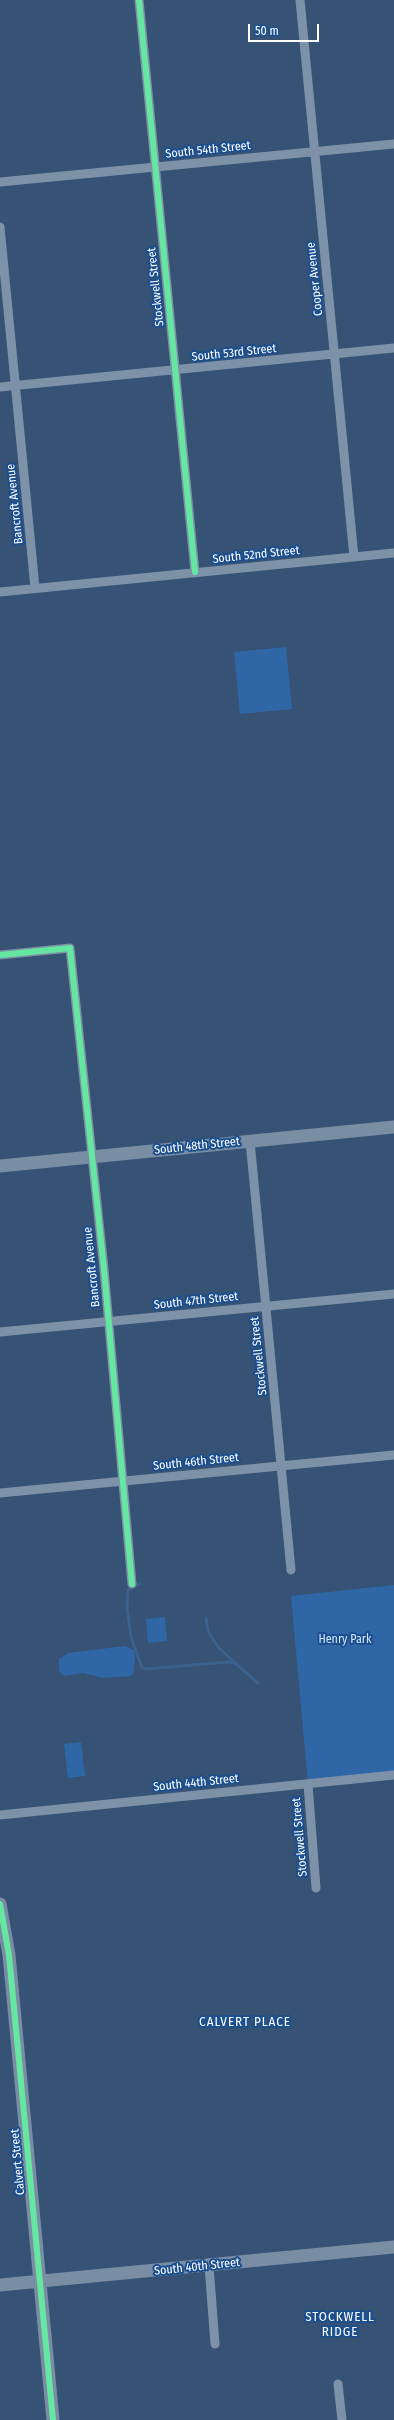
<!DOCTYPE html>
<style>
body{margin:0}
#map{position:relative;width:394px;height:2420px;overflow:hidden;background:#365274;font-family:"Fira Sans Condensed",sans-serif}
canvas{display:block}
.scale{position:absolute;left:248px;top:24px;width:71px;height:18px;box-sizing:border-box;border:2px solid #fff;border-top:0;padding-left:5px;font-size:12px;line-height:14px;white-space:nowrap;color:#fff;-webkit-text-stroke:3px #1b4f8f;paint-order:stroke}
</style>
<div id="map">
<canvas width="394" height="2420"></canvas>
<div class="scale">50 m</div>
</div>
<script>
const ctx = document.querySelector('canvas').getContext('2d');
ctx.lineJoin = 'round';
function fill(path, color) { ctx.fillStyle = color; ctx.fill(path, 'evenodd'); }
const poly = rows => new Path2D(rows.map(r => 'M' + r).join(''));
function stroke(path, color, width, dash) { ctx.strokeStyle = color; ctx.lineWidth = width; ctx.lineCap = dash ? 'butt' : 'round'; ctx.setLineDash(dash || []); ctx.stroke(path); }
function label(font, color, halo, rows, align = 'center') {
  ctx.font = font + ' "Fira Sans Condensed",sans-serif'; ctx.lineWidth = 4; ctx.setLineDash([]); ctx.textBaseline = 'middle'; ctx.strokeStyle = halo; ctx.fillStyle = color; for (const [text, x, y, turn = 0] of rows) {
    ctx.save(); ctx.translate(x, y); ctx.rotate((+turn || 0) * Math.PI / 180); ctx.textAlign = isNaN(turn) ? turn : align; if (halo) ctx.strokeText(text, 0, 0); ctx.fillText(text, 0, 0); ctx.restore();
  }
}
const green = poly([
 [286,647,292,709,240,714,234,652],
 [394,1585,394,1775,308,1784,291,1596],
 [165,1617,167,1641,148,1643,146,1619],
 [125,1646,134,1650,135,1654,134,1672,131,1676,103,1678,83,1673,64,1676,59,1671,59,1659,68,1653],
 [81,1742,85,1776,68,1778,64,1744]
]);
const stream = poly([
 [140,1584,128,1590,127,1607,131,1637,142,1668,146,1669,228,1662,235,1663,258,1683],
 [206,1618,208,1631,218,1647,234,1662]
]);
const street = poly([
 [139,0,195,572],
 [300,0,354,557],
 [0,182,394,144],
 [0,227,35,588],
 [0,387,394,348],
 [0,592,394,553],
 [0,955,70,948,104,1269,132,1584],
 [250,1141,291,1570],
 [0,1332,394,1294],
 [0,1493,394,1455],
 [308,1784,316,1888],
 [0,1815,394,1775],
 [209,2266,215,2344],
 [338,2384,342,2420]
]);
const secondary = poly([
 [0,1166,394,1127],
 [0,1904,9,1955,53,2420],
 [0,2285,394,2247]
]);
const cycleway = poly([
 [139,0,195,572],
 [0,955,70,948,104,1269,132,1584],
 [0,1904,9,1955,53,2420]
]);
const streetNames = [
 ["South 54th Street",208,150,-6],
 ["Cooper Avenue",315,279,-96],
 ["Stockwell Street",156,287,-96],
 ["South 53rd Street",234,353,-6],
 ["Bancroft Avenue",15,504,-96],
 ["South 52nd Street",256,555,-6],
 ["South 48th Street",197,1146,-6],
 ["Bancroft Avenue",92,1267,-96],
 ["South 47th Street",196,1301,-6],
 ["Stockwell Street",259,1356,-96],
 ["South 46th Street",196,1462,-6],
 ["South 44th Street",196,1783,-6],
 ["Stockwell Street",300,1837,-95],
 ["Calvert Street",18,2162,-95],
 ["South 40th Street",197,2267,-6]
];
const parkNames = [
 ["Henry Park",345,1640]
];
const neighbourhoodNames = [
 ["CALVERT PLACE",245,2022],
 ["STOCKWELL",340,2317],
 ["RIDGE",340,2332]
];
fill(green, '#2f66a5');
stroke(stream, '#3b618d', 3);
stroke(street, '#7d92a8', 9);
stroke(secondary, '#798da4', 13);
stroke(cycleway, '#66e7a1', 6);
label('12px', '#fff', '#1b4f8f', streetNames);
label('12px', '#cfe3fa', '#1b4f8f', parkNames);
ctx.letterSpacing = '1px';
label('13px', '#fff', '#1b4f8f', neighbourhoodNames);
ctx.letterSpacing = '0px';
</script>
